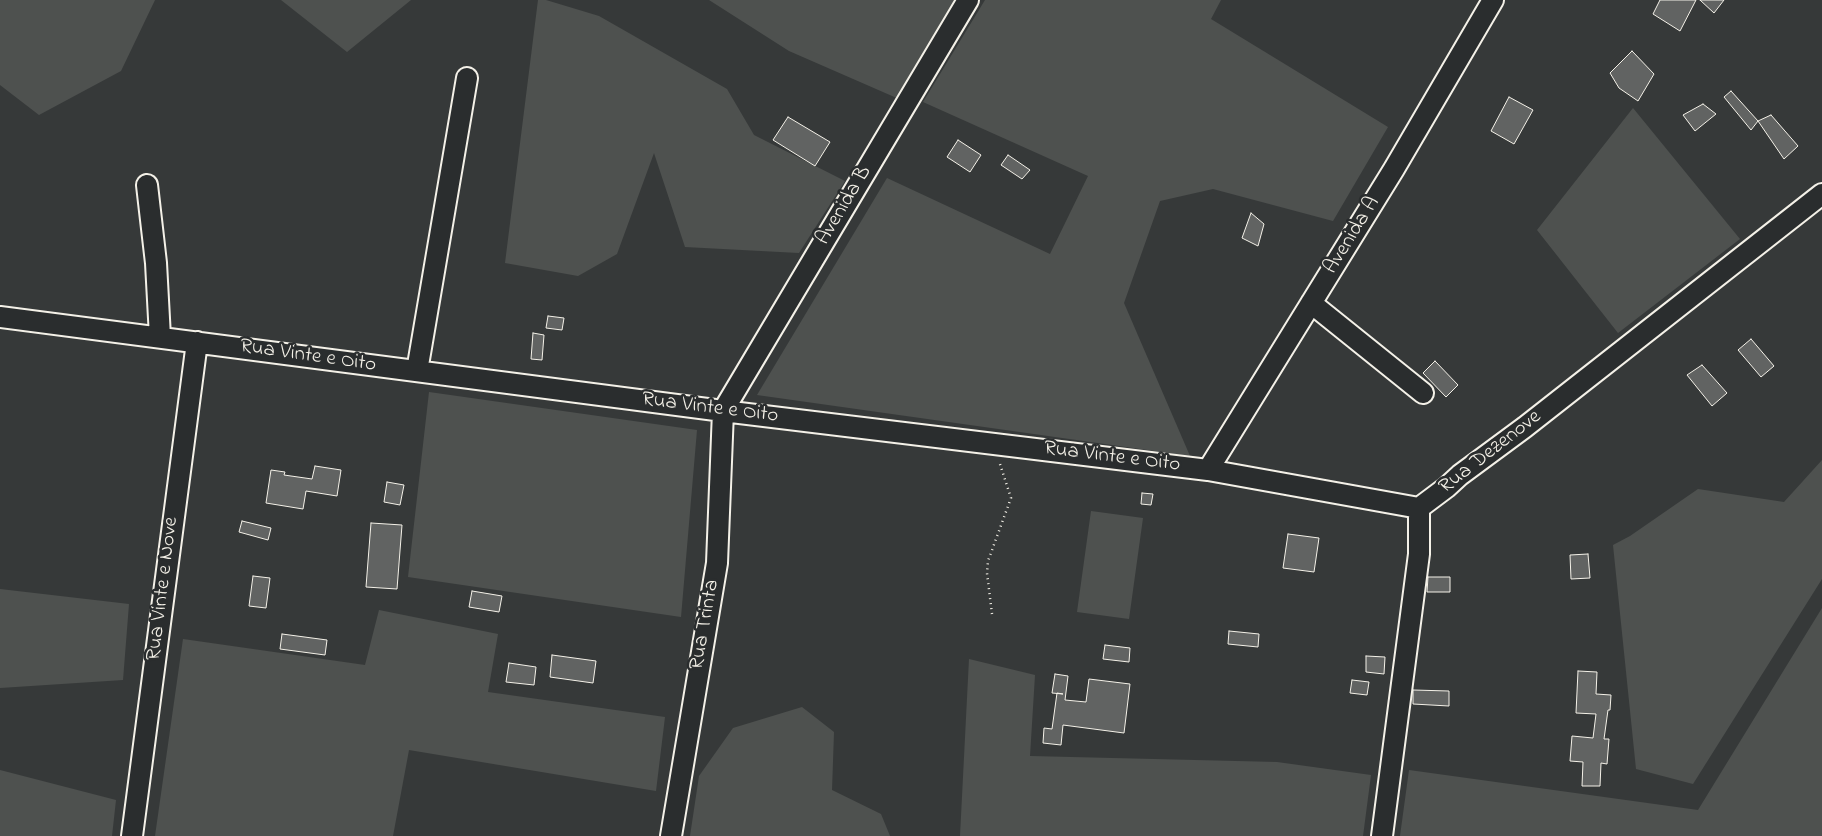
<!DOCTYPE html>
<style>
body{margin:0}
canvas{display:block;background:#363939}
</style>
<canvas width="1822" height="836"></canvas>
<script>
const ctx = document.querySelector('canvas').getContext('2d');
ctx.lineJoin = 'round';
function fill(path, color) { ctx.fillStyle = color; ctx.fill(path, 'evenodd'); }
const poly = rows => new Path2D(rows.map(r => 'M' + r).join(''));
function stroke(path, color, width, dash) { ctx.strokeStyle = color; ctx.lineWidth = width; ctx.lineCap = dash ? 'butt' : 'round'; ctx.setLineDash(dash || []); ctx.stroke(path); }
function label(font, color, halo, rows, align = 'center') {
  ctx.font = font + ' "Indie Flower",sans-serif'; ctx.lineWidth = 5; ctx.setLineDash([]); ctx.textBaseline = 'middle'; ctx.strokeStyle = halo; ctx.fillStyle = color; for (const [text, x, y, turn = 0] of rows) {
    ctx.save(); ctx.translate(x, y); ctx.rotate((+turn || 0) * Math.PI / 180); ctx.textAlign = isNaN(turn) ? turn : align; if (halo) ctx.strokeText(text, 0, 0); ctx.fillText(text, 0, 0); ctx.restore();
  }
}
const green = poly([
 [0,0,155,0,121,71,39,115,0,85],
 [281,0,411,0,347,52],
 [538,0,546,0,599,16,727,89,754,135,845,181,799,253,685,247,654,153,617,254,578,276,505,263],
 [709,0,959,0,899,99,789,51],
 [985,0,1221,0,1211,19,1388,127,1333,221,1213,189,1160,201,1124,303,1190,456,757,395,887,178,1050,254,1088,176,923,102],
 [1633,108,1740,239,1618,333,1537,230],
 [429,392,697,430,681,617,408,577],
 [1822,460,1822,579,1693,784,1636,769,1613,545,1630,536,1698,489,1784,502],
 [1091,511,1143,518,1129,619,1077,612],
 [0,589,129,604,123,680,0,688],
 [1822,608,1822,836,1400,836,1409,770,1698,810],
 [379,610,498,634,488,692,665,717,656,791,409,750,393,836,155,836,183,639,365,665],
 [969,659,1035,675,1030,756,1277,762,1371,775,1363,836,960,836],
 [802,707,834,732,832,790,881,814,890,836,690,836,699,776,733,728],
 [0,770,116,800,112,836,0,836]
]);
const building = poly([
 [1660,0,1696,0,1680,31,1653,14,1660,0],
 [1700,0,1724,0,1714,13,1700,0],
 [1632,51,1654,74,1638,101,1619,88,1610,73,1632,51],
 [1731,91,1758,121,1751,130,1724,97,1731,91],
 [1509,97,1533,110,1514,144,1491,131,1509,97],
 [1703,104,1716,114,1695,131,1683,115,1703,104],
 [1771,115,1798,146,1784,159,1758,121,1771,115],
 [788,117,830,142,815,166,773,140,788,117],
 [958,140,981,155,970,172,947,157,958,140],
 [1008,155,1030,170,1022,179,1001,165,1008,155],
 [1251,213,1264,224,1258,246,1242,238,1251,213],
 [548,316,564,318,562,330,546,328,548,316],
 [533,333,544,335,542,360,531,359,533,333],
 [1751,339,1774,366,1761,377,1738,350,1751,339],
 [1435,361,1458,385,1446,397,1423,373,1435,361],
 [1702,365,1727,393,1712,406,1687,375,1702,365],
 [315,466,341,470,337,496,306,491,303,509,266,503,271,470,285,472,284,475,312,479,315,466],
 [387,482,404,485,400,505,384,502,387,482],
 [1142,493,1153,494,1151,505,1141,504,1142,493],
 [242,521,271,528,268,540,239,532,242,521],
 [371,523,402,525,397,589,366,587,371,523],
 [1288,534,1319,538,1314,572,1283,568,1288,534],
 [1588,554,1590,578,1571,579,1570,555,1588,554],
 [253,576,270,578,266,608,249,606,253,576],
 [1428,577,1450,577,1450,592,1427,592,1428,577],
 [472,591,502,596,499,612,469,607,472,591],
 [1229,631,1259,634,1258,647,1228,644,1229,631],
 [282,634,327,640,325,655,280,649,282,634],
 [1105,645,1130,648,1129,662,1103,659,1105,645],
 [552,655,596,661,593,683,550,677,552,655],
 [1366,656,1385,657,1384,674,1366,672,1366,656],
 [509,663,536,667,534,685,506,682,509,663],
 [1578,671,1597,672,1596,694,1611,695,1610,710,1608,710,1604,739,1609,739,1607,764,1601,763,1600,786,1582,786,1583,762,1570,761,1572,736,1593,738,1596,714,1576,713,1578,671],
 [1055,674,1068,676,1065,700,1086,702,1089,679,1130,684,1124,733,1063,725,1061,745,1043,743,1044,728,1052,729,1057,693,1063,694,1052,693,1055,674],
 [1352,680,1369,682,1367,695,1350,693,1352,680],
 [1413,690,1449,691,1449,706,1413,704,1413,690]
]);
const path = poly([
 [992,614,987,573,988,561,1011,498,999,461]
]);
const minor = poly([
 [147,185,156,263,160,337],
 [1311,303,1423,393],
 [0,317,723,411,1208,470,1419,508],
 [417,371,467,78],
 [1208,470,1394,169,1493,0],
 [132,836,197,342],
 [671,836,717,563,723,411,968,0],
 [1382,836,1419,554,1419,508,1447,487,1460,475,1525,427,1822,194]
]);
const streetNames = [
 ["Avenida B",845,206,-59],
 ["Avenida A",1353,236,-58],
 ["Rua Vinte e Oito",308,357,8],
 ["Rua Vinte e Oito",710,409,7],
 ["Rua Dezenove",1491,453,-38],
 ["Rua Vinte e Oito",1112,458,7],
 ["Rua Vinte e Nove",164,589,-83],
 ["Rua Trinta",706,625,-80]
];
fill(green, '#4e514f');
fill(building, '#616362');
stroke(building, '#f4f1e8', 1);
stroke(minor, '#f4f1e8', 24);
stroke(path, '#f4f1e8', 2.5, [1, 4]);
stroke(minor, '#2a2d2e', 20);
label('21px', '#f4f1e8', '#2a2d2e', streetNames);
</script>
